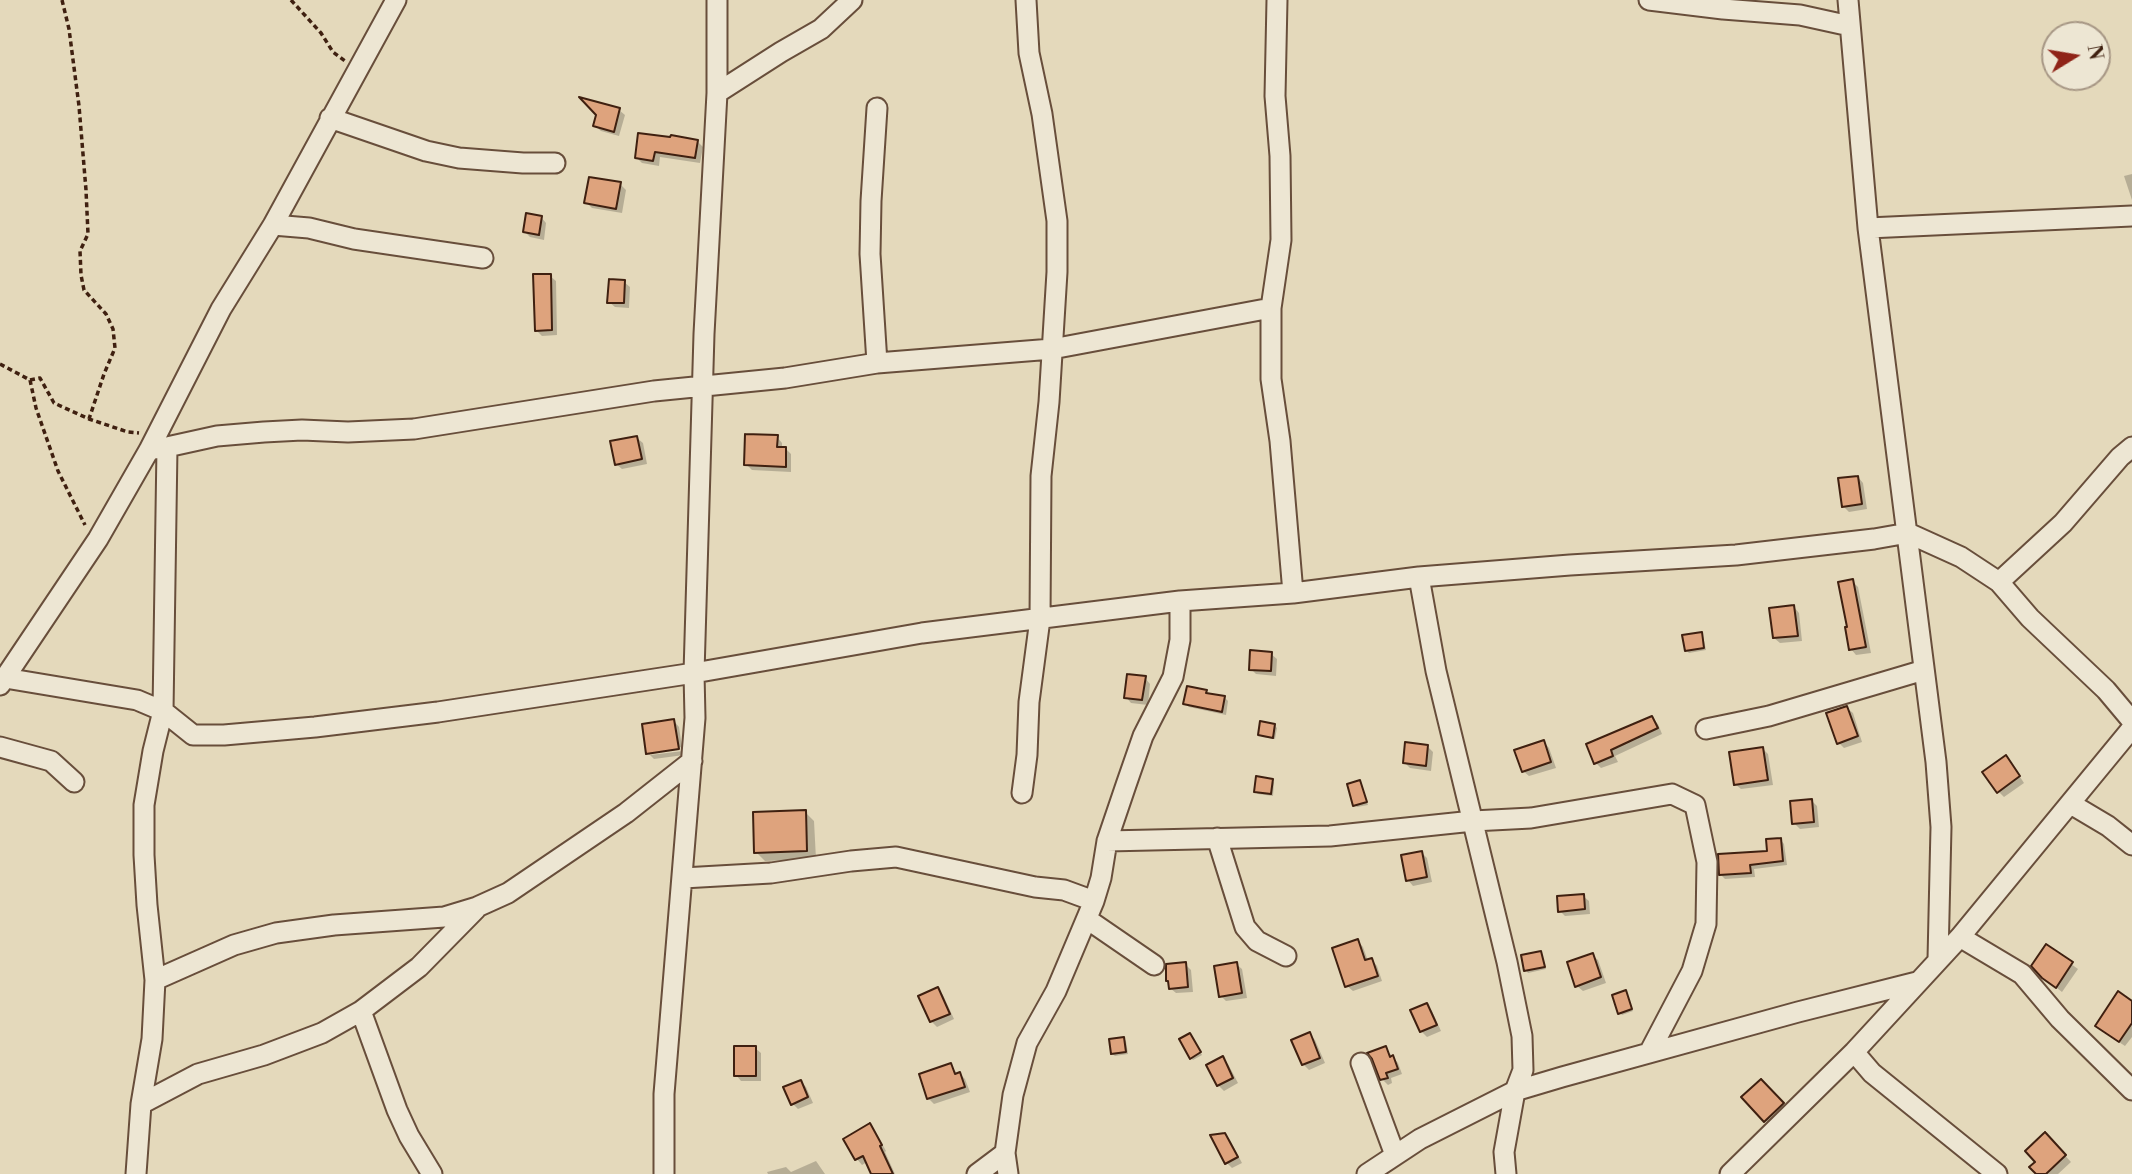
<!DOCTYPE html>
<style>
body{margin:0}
#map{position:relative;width:2132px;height:1174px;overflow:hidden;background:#e4d9bb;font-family:"Libre Bodoni",serif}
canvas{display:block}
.north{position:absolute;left:2041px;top:21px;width:70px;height:70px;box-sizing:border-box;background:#ede6d3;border:2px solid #a79785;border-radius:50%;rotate:79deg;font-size:19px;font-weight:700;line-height:28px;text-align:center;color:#3f2010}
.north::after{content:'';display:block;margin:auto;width:24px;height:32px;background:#8f2418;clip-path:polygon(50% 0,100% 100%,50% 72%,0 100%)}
</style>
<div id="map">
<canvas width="2132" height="1174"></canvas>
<div class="north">N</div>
</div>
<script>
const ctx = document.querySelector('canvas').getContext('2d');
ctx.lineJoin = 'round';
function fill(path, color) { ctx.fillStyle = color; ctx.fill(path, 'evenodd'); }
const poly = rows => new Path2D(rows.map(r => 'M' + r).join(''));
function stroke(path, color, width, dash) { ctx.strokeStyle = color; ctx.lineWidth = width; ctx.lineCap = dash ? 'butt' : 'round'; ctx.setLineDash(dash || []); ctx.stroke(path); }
const shadow = poly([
 [619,110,625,115,619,136,601,131,595,126,598,115],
 [640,135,697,141,703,147,700,163,660,157,659,166,642,163,637,158],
 [2132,174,2132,200,2124,176],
 [620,184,626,190,622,213,592,208,586,202],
 [541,217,546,223,544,240,530,237,525,232],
 [550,276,556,281,557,335,542,336,536,330],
 [624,282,630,287,629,308,615,307,609,302],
 [777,437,782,443,782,449,786,449,791,454,791,472,752,470,746,464],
 [637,438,643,443,647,464,622,469,616,464],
 [1858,477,1863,483,1867,509,1849,512,1843,506],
 [1852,581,1858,587,1871,653,1856,655,1851,649],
 [1794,607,1799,613,1802,641,1780,643,1774,638],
 [1701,634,1703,636,1706,650,1689,653,1686,650],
 [1271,654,1277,659,1276,676,1256,674,1251,669],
 [1145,678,1150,684,1148,705,1131,703,1126,697],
 [1206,691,1209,695,1224,697,1228,701,1226,715,1189,707,1185,703],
 [1847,708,1853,713,1862,742,1844,748,1839,743],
 [1652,718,1658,724,1662,734,1615,756,1618,762,1601,768,1596,763,1589,745],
 [674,721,679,727,682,747,650,752,650,755,683,751,684,755,654,759,648,753],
 [1275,726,1277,728,1275,739,1262,737,1260,734],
 [1544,742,1549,748,1556,768,1529,776,1523,771],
 [1427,746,1433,752,1431,771,1410,768,1405,763],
 [1763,749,1768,754,1773,785,1741,789,1735,784],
 [2011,763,2024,783,2004,797,1998,791],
 [1272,780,1274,783,1273,796,1258,794,1255,791],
 [1360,782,1368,805,1357,807,1355,805],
 [1811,800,1817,806,1819,827,1800,829,1794,823],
 [805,812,814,821,816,859,765,861,756,852],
 [1780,839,1784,844,1787,865,1754,869,1755,877,1725,879,1721,875,1769,852],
 [1422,853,1427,858,1432,882,1413,886,1408,880],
 [1583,896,1589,901,1590,914,1565,916,1560,911],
 [1358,941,1363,947,1368,961,1372,960,1377,966,1382,981,1353,991,1347,986],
 [2046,946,2078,969,2062,992,2043,977],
 [1541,953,1546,969,1528,973,1526,970],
 [1592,955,1598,960,1606,983,1583,991,1577,986],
 [1185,964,1191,970,1193,992,1176,993,1170,988,1167,981],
 [1236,964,1242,969,1247,998,1226,1001,1221,996],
 [938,989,943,995,954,1019,937,1027,931,1021,921,997],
 [1626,992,1633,1011,1622,1015,1620,1013],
 [2132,1003,2132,1037,2125,1046,2102,1031],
 [1427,1005,1432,1011,1441,1031,1427,1037,1421,1031],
 [1310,1034,1315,1040,1325,1063,1309,1070,1303,1064],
 [1192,1037,1202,1055,1193,1060,1191,1058],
 [1124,1039,1126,1041,1128,1054,1115,1056,1112,1054],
 [755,1048,761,1053,761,1081,741,1081,736,1075],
 [1385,1048,1398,1063,1402,1074,1391,1078,1392,1083,1388,1085,1382,1079],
 [1222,1059,1228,1064,1238,1083,1224,1091,1218,1085],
 [951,1065,958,1075,960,1074,965,1079,970,1092,934,1104,928,1098],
 [1761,1081,1788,1110,1771,1126,1744,1097],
 [801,1082,806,1087,813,1103,798,1109,793,1104],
 [869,1125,875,1131,886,1151,885,1152,895,1174,873,1174,867,1162,862,1165,857,1159],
 [1225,1134,1230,1140,1242,1163,1232,1168,1227,1163],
 [2045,1134,2071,1162,2058,1174,2038,1174,2037,1162],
 [816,1161,825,1174,768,1174,767,1172,786,1167,791,1172]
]);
const building = poly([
 [579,97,620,108,614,132,593,126,596,115,579,97],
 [638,133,670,137,671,135,698,140,695,158,655,152,653,161,635,158,638,133],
 [589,177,621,182,616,209,584,203,589,177],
 [526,213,542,216,539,235,523,232,526,213],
 [533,274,551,274,552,330,535,331,533,274],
 [609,279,625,280,624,303,607,303,609,279],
 [745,434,778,435,777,447,786,447,786,467,744,465,745,434],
 [637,436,642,459,615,465,610,441,637,436],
 [1858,476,1862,504,1842,507,1838,478,1858,476],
 [1853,579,1866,647,1849,650,1845,627,1847,627,1838,582,1853,579],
 [1794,605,1798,636,1773,638,1769,608,1794,605],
 [1702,632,1704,648,1685,651,1682,635,1702,632],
 [1250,650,1272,652,1271,671,1249,670,1250,650],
 [1127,674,1146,676,1142,700,1124,698,1127,674],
 [1187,686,1207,690,1206,693,1225,696,1222,712,1183,704,1187,686],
 [1847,706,1858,736,1837,744,1826,713,1847,706],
 [1652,716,1658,728,1611,750,1613,756,1594,764,1586,744,1652,716],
 [674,719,679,749,646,754,642,724,674,719],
 [1260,721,1275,724,1273,738,1258,735,1260,721],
 [1544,740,1551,762,1522,772,1514,750,1544,740],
 [1405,742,1428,745,1426,766,1403,763,1405,742],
 [1763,747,1768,780,1734,785,1729,752,1763,747],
 [2006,755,2020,776,1997,793,1982,772,2006,755],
 [1256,776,1273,779,1271,794,1254,792,1256,776],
 [1360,780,1367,802,1353,806,1347,784,1360,780],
 [1812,799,1814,822,1792,824,1790,801,1812,799],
 [806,810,807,851,754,853,753,812,806,810],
 [1781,838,1783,861,1750,865,1751,873,1719,875,1718,854,1767,851,1766,839,1781,838],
 [1422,851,1427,877,1406,881,1401,855,1422,851],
 [1584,894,1585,909,1558,912,1557,896,1584,894],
 [1358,939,1365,960,1372,958,1378,976,1345,987,1332,948,1358,939],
 [2046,944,2073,962,2056,988,2042,978,2031,966,2046,944],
 [1541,951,1545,967,1524,971,1521,955,1541,951],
 [1593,953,1601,977,1575,987,1567,962,1593,953],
 [1186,962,1188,987,1169,989,1168,981,1166,981,1166,964,1186,962],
 [1237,962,1242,993,1219,997,1214,966,1237,962],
 [938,987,950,1014,930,1022,918,996,938,987],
 [1626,990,1632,1009,1618,1014,1612,995,1626,990],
 [2118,991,2132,1001,2132,1023,2119,1042,2095,1026,2118,991],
 [1427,1003,1437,1025,1420,1032,1410,1010,1427,1003],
 [1310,1032,1320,1058,1302,1065,1291,1040,1310,1032],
 [1190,1033,1201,1052,1190,1059,1179,1039,1190,1033],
 [1124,1037,1126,1052,1111,1054,1109,1039,1124,1037],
 [734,1046,756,1046,756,1076,734,1076,734,1046],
 [1386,1046,1390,1057,1393,1055,1398,1069,1386,1073,1388,1078,1380,1080,1372,1059,1367,1053,1386,1046],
 [1223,1056,1233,1078,1217,1086,1206,1065,1223,1056],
 [951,1063,955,1074,960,1072,965,1087,927,1099,919,1074,951,1063],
 [1761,1079,1784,1103,1764,1122,1741,1097,1761,1079],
 [801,1080,808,1097,791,1105,783,1087,801,1080],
 [870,1123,882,1145,880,1146,893,1174,871,1174,863,1156,855,1160,843,1139,870,1123],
 [2045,1132,2066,1155,2046,1174,2036,1174,2029,1167,2035,1162,2025,1151,2045,1132],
 [1225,1133,1238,1157,1225,1164,1210,1135,1225,1133]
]);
const path = poly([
 [62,0,69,29,79,106,86,190,88,234,80,251,81,275,84,290,106,314,113,329,115,348,104,374,89,419],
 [291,0,321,33,333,52,345,61],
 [0,364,30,380,40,378,54,403,89,419,128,432,139,433],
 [30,380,36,408,58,471,85,525]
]);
const street = poly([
 [1277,0,1275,96,1280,156,1281,240,1271,308,1271,379,1280,441,1293,593],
 [1649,0,1723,9,1800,15,1850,26],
 [1848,0,1868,228,1936,762,1941,827,1938,959],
 [717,93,781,52,821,29,852,0],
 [330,118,426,151,459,158,523,163,555,163],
 [273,225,309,228,354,239,483,258],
 [1868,228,2132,216],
 [877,363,870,254,871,201,877,108],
 [167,447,217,436,264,432,302,430,348,432,414,429,654,391,785,378,877,363,1052,349,1271,308],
 [149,450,167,447,163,711,193,735,224,735,315,727,438,712,694,673,922,633,1180,601,1293,593,1419,577,1570,565,1736,555,1874,539,1908,533,1961,557,1999,582,2063,523,2120,457,2132,447],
 [1419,577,1436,671,1507,962,1522,1036,1523,1070,1515,1091,1504,1152,1506,1174],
 [1999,582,2030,618,2106,690,2132,721],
 [5,678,137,700,163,711,153,751,144,805,144,855,147,905,155,980,152,1039,141,1104,136,1174],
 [0,685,98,539,149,450,221,309,273,225,396,0],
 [1706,729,1769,716,1924,670],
 [0,747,51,761,74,782],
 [1022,793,1027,755,1029,702,1040,619,1041,476,1049,402,1057,272,1057,221,1042,114,1029,53,1026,0],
 [2071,804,2108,826,2132,845],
 [1217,838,1245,927,1257,941,1286,956],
 [1107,841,1330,836,1473,821,1531,818,1672,794,1695,805,1707,862,1706,924,1692,971,1649,1053],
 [683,878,771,873,851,861,896,857,1035,887,1064,890,1094,901],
 [1087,919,1154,965],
 [1960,937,2022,974,2060,1019,2132,1090],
 [155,980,234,945,276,933,334,925,444,917,477,907,508,893,626,813,692,761],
 [361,1011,397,1110,409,1136,432,1174],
 [1854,1052,1872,1073,1997,1174],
 [1361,1063,1395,1155],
 [141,1104,198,1074,264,1055,322,1033,361,1011,419,967,476,909],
 [664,1174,664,1094,695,718,694,673,704,334,717,93,717,0],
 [977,1174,1005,1153],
 [1008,1174,1005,1153,1013,1095,1027,1043,1056,991,1094,901,1101,878,1107,841,1126,785,1143,736,1173,677,1180,640,1180,601],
 [1367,1174,1420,1139,1515,1091,1562,1077,1798,1012,1917,982],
 [1730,1174,1854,1052,1960,937,2132,728]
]);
fill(shadow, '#0003');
fill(building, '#dea37d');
stroke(building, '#3f2010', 2);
stroke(street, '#684e3b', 23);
stroke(path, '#3f2010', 3.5, [5, 3.5]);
stroke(street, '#ede6d3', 19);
</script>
